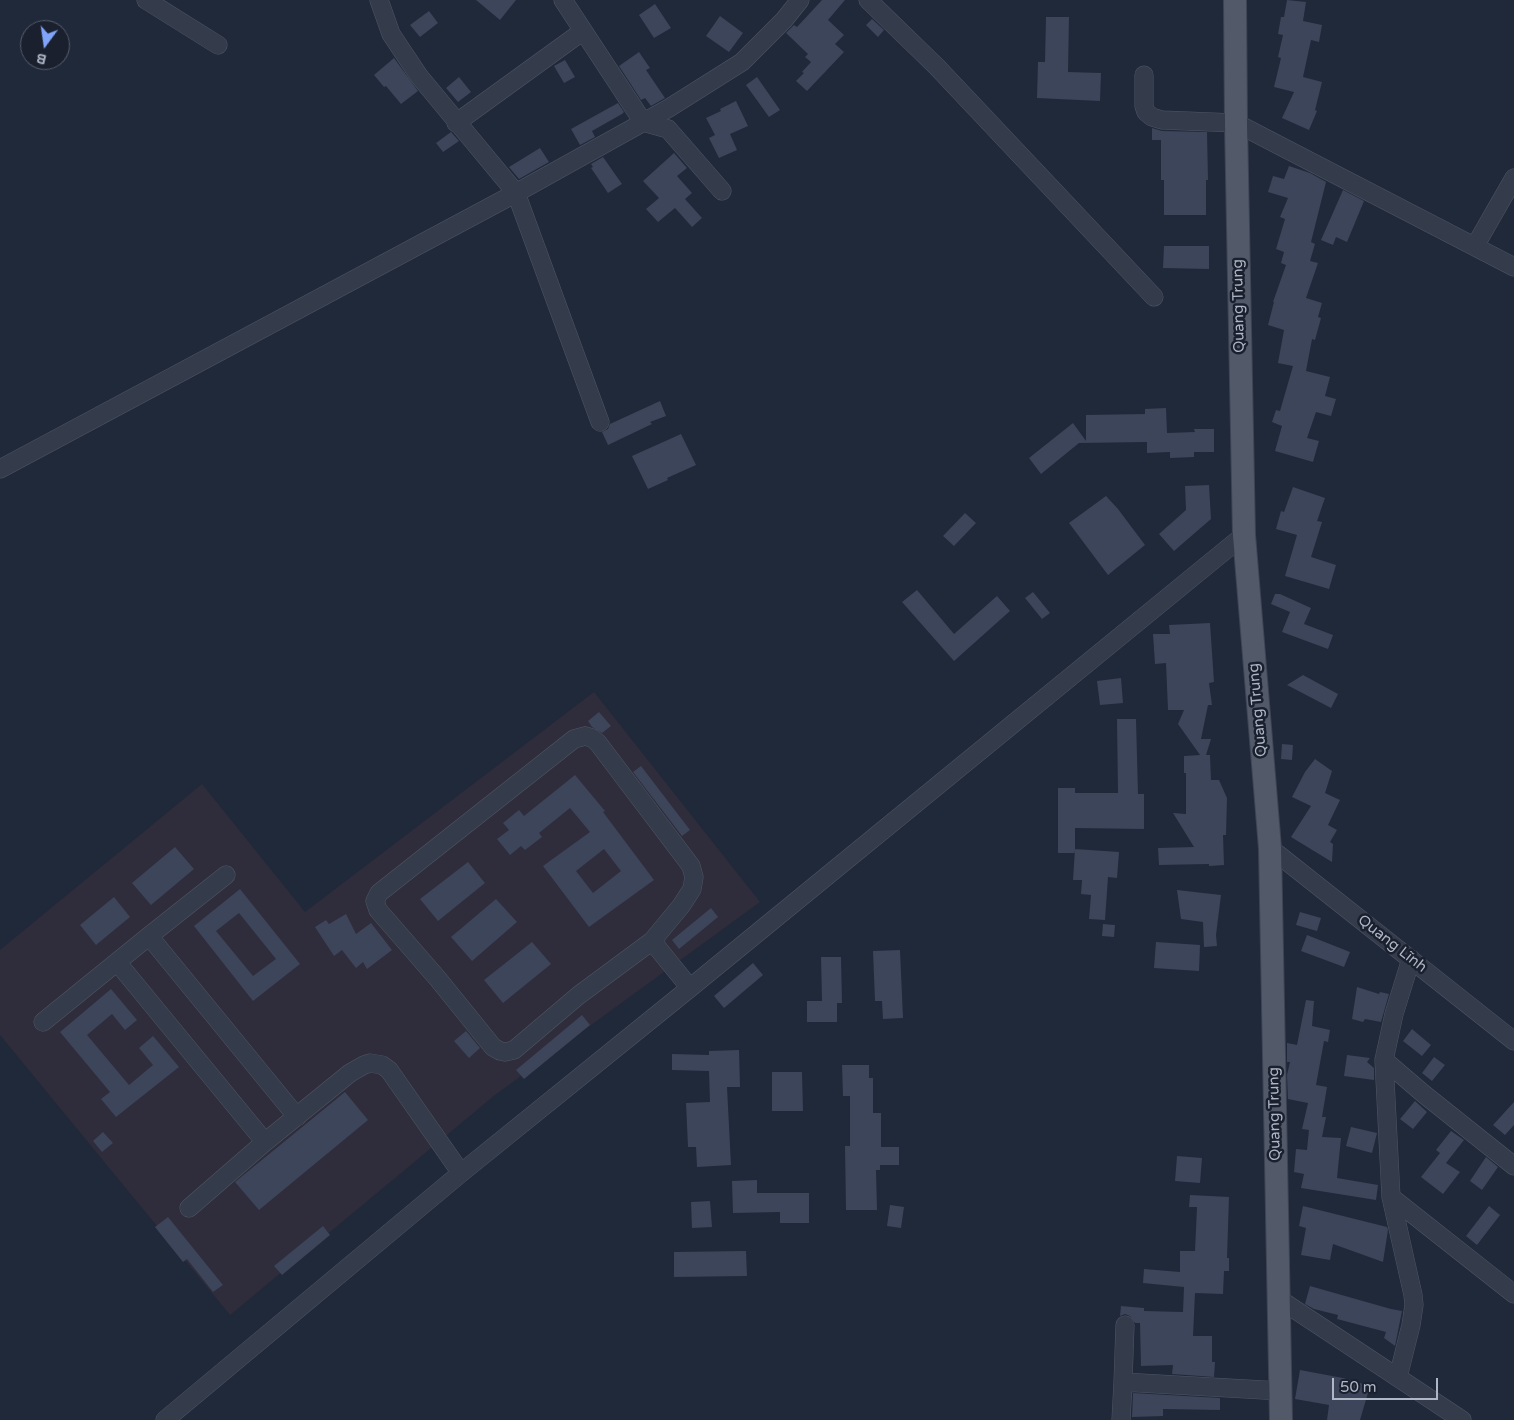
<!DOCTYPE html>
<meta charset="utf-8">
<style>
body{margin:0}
#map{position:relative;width:1514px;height:1420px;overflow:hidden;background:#20293a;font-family:"Varela Round",sans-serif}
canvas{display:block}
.north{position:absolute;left:20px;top:20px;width:50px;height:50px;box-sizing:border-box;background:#1a202e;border:1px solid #565c6b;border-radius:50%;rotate:194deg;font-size:14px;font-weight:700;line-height:20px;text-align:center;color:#afb6c6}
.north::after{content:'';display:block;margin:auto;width:18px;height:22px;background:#80a4fa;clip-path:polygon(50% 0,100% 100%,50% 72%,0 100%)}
.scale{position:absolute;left:1332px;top:1378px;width:106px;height:22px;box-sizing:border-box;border:2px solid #afb6c6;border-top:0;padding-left:6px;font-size:15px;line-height:18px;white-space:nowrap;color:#afb6c6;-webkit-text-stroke:4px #1a202e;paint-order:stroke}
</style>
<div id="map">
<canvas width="1514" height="1420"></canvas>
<div class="north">B</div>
<div class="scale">50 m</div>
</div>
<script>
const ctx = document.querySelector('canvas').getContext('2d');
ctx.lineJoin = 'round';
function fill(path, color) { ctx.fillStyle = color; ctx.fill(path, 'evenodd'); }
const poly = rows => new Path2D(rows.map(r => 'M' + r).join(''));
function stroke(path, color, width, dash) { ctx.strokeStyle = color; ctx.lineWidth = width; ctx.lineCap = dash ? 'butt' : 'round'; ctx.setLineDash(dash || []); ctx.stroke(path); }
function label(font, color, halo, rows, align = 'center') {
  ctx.font = font + ' "Varela Round",sans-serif'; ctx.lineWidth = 5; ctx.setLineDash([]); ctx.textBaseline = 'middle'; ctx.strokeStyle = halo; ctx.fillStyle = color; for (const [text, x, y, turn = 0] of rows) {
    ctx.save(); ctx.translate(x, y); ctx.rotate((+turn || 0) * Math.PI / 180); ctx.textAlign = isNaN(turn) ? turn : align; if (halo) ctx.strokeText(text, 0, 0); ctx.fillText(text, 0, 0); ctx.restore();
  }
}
const medical = poly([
 [594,692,760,902,495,1095,230,1315,0,1035,0,950,202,784,305,912]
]);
const building = poly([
 [476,0,516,0,500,20],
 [822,0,845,0,828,20,844,35,835,44,844,52,807,91,796,81,804,73,802,72,811,62,805,57,808,54,786,33,794,25,797,27],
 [1287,0,1306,2,1303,21,1322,25,1319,42,1311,40,1303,77,1322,82,1315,110,1317,111,1309,130,1282,118,1294,92,1274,87,1281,58,1278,57,1283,35,1278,34,1281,17,1284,17],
 [655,4,671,28,654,38,639,15],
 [429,11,438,23,420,37,410,25],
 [720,16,743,33,729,52,706,36],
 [1046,17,1069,17,1068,72,1101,73,1100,101,1037,98,1038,62,1045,62],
 [872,19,884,30,878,37,866,25],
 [639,52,650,68,646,70,665,98,651,106,645,98,641,100,619,66],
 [394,58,418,91,401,104,386,86,384,87,374,75],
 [565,60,575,77,564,83,554,66],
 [459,77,471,92,458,102,446,88],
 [757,77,780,110,769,117,746,85],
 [736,101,748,126,730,134,737,150,719,158,709,138,715,135,706,118,721,111,720,109],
 [618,103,624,112,622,114,592,131,595,137,580,145,571,129],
 [1152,128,1162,131,1207,132,1208,180,1206,180,1206,215,1164,215,1164,180,1161,180,1161,140,1152,140],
 [451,132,459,141,443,152,436,143],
 [540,148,549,162,519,179,509,167],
 [674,153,687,168,677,176,692,193,685,199,702,218,692,227,675,208,658,222,646,209,659,198,643,181],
 [603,157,622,184,608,193,591,168,593,167,591,164],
 [1289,166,1310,173,1326,182,1311,242,1315,244,1310,261,1318,263,1306,298,1322,303,1318,317,1321,318,1315,340,1312,339,1306,371,1330,377,1325,396,1336,399,1331,416,1316,412,1307,438,1319,441,1313,462,1275,451,1282,426,1272,422,1276,410,1280,411,1293,366,1278,363,1284,330,1268,325,1274,302,1273,302,1286,265,1281,263,1284,252,1276,249,1285,219,1280,217,1288,198,1268,192,1273,176,1284,179],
 [1343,190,1364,201,1347,242,1336,237,1333,245,1321,240],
 [1164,246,1209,246,1209,269,1163,268],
 [660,401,666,416,650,422,652,424,608,445,602,432,608,429,610,424],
 [1166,408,1167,433,1195,432,1194,429,1214,429,1214,452,1194,452,1194,457,1170,458,1170,452,1147,453,1147,442,1079,443,1041,474,1029,458,1073,423,1086,441,1086,415,1145,414,1145,409],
 [681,434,696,465,667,478,668,480,648,489,632,456],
 [1209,485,1211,519,1174,551,1159,534,1186,510,1185,486],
 [1293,487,1325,498,1317,521,1322,522,1311,557,1336,565,1329,589,1285,576,1297,535,1276,529,1281,511,1284,512],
 [1106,496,1118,509,1145,545,1108,575,1069,523],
 [965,513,976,523,954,546,943,536],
 [917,590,954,634,997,596,1010,611,954,661,902,602],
 [1033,592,1050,613,1042,619,1025,598],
 [1275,594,1280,594,1311,608,1304,624,1333,635,1328,649,1282,632,1290,612,1271,604],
 [1210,623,1214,682,1209,683,1212,705,1208,705,1201,739,1211,739,1206,755,1210,755,1211,780,1219,780,1227,798,1226,835,1223,835,1224,865,1209,866,1209,864,1159,865,1158,848,1194,847,1173,813,1186,814,1186,773,1184,773,1184,756,1200,755,1178,724,1184,710,1168,710,1166,663,1155,664,1153,634,1170,634,1169,625],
 [1303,675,1338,694,1331,708,1287,685],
 [1121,678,1123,703,1100,705,1097,681],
 [599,712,611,726,602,733,592,727,588,721],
 [1117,719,1136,719,1138,794,1144,794,1144,829,1075,828,1075,853,1058,853,1058,788,1075,788,1075,793,1118,793],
 [1282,744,1293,745,1292,760,1281,759],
 [1315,759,1332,771,1325,793,1340,800,1328,825,1337,830,1330,842,1333,844,1332,862,1291,837,1311,806,1292,797,1305,772],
 [641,766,690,830,682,836,633,772],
 [575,775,605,811,603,812,654,880,589,927,543,866,590,832,570,808,539,833,542,837,525,850,521,846,510,855,497,839,509,830,503,823,519,810,524,816],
 [604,849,621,871,593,893,576,871],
 [175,847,194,869,151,905,132,883],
 [1075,849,1119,852,1117,878,1108,877,1105,920,1089,919,1091,895,1081,894,1082,880,1073,880],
 [468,862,485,883,438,921,420,899],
 [240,889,300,964,253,1001,194,926],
 [239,913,276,959,253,976,216,931],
 [1177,890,1221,895,1216,935,1217,946,1204,947,1203,922,1181,919],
 [114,897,130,917,96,945,80,925],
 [496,899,517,922,472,961,451,937],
 [711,908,718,917,679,949,672,940],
 [1300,912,1321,918,1317,931,1296,925],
 [346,914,356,934,371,923,392,950,367,969,363,962,356,968,342,950,334,956,315,927,326,920,329,924],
 [1103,924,1115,925,1114,937,1102,936],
 [1307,935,1350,952,1344,967,1301,951],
 [532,942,551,964,503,1003,484,980],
 [1156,942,1200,945,1199,971,1154,968],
 [900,950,903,1018,883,1019,882,1001,875,1001,873,951],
 [821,957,841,957,842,1003,837,1003,837,1022,807,1022,807,1001,822,1001],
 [753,963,763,975,724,1008,714,996],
 [1357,987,1379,994,1380,992,1389,994,1381,1022,1365,1019,1363,1022,1352,1019],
 [111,989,137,1020,125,1030,112,1014,87,1035,129,1085,153,1065,139,1048,153,1036,179,1067,116,1117,101,1099,110,1092,60,1032],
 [1306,1000,1314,1001,1312,1026,1330,1030,1328,1042,1324,1041,1316,1085,1327,1087,1322,1117,1326,1117,1322,1137,1341,1138,1337,1178,1378,1185,1376,1200,1301,1188,1304,1174,1294,1172,1296,1149,1307,1150,1309,1130,1302,1129,1308,1103,1288,1099,1287,1075,1290,1062,1287,1062,1287,1043,1297,1045],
 [582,1015,590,1025,524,1079,516,1070],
 [1412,1029,1431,1045,1422,1056,1403,1041],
 [466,1031,480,1048,469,1058,454,1041],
 [739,1050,740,1087,727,1087,731,1165,697,1167,696,1147,688,1147,686,1103,710,1102,709,1071,672,1070,672,1054,709,1055,709,1051],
 [1347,1055,1370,1058,1367,1062,1374,1068,1374,1080,1344,1076],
 [1434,1057,1445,1065,1432,1081,1422,1073],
 [842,1065,869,1065,869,1078,873,1078,873,1113,881,1113,881,1147,899,1147,899,1165,880,1165,880,1170,876,1170,877,1210,846,1210,845,1146,850,1146,850,1096,843,1096],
 [772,1072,802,1072,803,1111,772,1111],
 [345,1092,368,1120,259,1210,235,1182],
 [1415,1101,1427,1112,1413,1129,1400,1119],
 [1514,1102,1514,1125,1505,1135,1493,1125],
 [1351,1127,1377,1133,1372,1153,1346,1146],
 [1451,1131,1464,1140,1446,1163,1460,1172,1443,1194,1421,1177,1440,1153,1436,1150],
 [103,1132,113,1143,102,1152,93,1141],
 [1177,1156,1202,1158,1200,1183,1175,1181],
 [1486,1157,1498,1167,1482,1190,1470,1181],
 [757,1180,757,1193,809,1193,809,1223,780,1223,780,1212,733,1213,732,1181],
 [1190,1195,1229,1197,1227,1258,1229,1258,1229,1271,1224,1271,1223,1294,1195,1293,1193,1336,1212,1336,1212,1362,1215,1362,1214,1377,1172,1374,1173,1365,1141,1366,1140,1323,1135,1323,1130,1316,1125,1314,1120,1316,1121,1306,1144,1308,1144,1311,1183,1312,1184,1287,1143,1283,1144,1269,1180,1272,1180,1251,1195,1251,1197,1207,1189,1207],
 [710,1201,712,1227,692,1228,691,1202],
 [890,1205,904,1207,901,1228,887,1226],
 [1303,1206,1387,1227,1388,1230,1383,1262,1333,1244,1330,1260,1301,1255,1306,1228,1299,1226],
 [1489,1206,1500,1215,1477,1245,1466,1236],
 [168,1217,223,1285,213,1292,187,1259,183,1262,155,1227],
 [323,1226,330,1235,282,1275,274,1266],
 [746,1251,747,1276,674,1277,674,1252],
 [1310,1286,1391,1309,1402,1311,1395,1346,1384,1338,1386,1332,1337,1319,1338,1315,1314,1309,1305,1304],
 [1300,1370,1343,1378,1370,1386,1360,1420,1327,1420,1329,1405,1295,1399],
 [1133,1393,1220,1398,1220,1410,1163,1409,1163,1416,1132,1417]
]);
const minor = poly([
 [146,0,218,45],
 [379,0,391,34,419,76,516,193,600,422],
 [563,0,643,122,668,129,722,191],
 [868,0,937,67,1154,297],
 [1144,75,1144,106,1146,112,1152,117,1162,120,1236,123,1514,267],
 [456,123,583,31],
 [1475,246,1514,178],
 [0,469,516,193,669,108,742,62,784,20,800,0],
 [585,736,592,738,598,743,691,866,694,877,692,889,681,906,652,941,579,995,514,1050,505,1052,500,1051,493,1047,438,979,378,910,375,901,379,893,574,739,585,736],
 [1270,848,1514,1041],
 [149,936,297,1117],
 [652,941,690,988],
 [117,962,265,1142],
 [43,1022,149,936,226,875],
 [1384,1060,1425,1095,1514,1166],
 [1391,1197,1514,1294],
 [189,1208,265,1142,350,1073,364,1065,370,1063,382,1065,389,1070,461,1173],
 [1279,1299,1462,1420],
 [1125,1325,1123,1382,1281,1391],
 [1398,1377,1411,1325,1414,1305,1413,1295,1391,1197,1384,1060,1394,1014,1411,959],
 [165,1420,461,1173,690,988,1244,535],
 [1121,1420,1123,1382]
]);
const major = poly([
 [1235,0,1236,123,1244,535,1270,848,1281,1420]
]);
const streetNames = [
 ["Quang Trung",1239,306,-91],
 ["Quang Trung",1258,710,-95],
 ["Quang Lĩnh",1392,944,38],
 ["Quang Trung",1275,1114,-91]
];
fill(medical, '#2f2c3b');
fill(building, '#3c455a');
stroke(minor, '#4f5665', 19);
stroke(major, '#3e4453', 24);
stroke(minor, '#343b4a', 18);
stroke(major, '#525a6a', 22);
label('15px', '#afb6c6', '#1a202e', streetNames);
</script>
